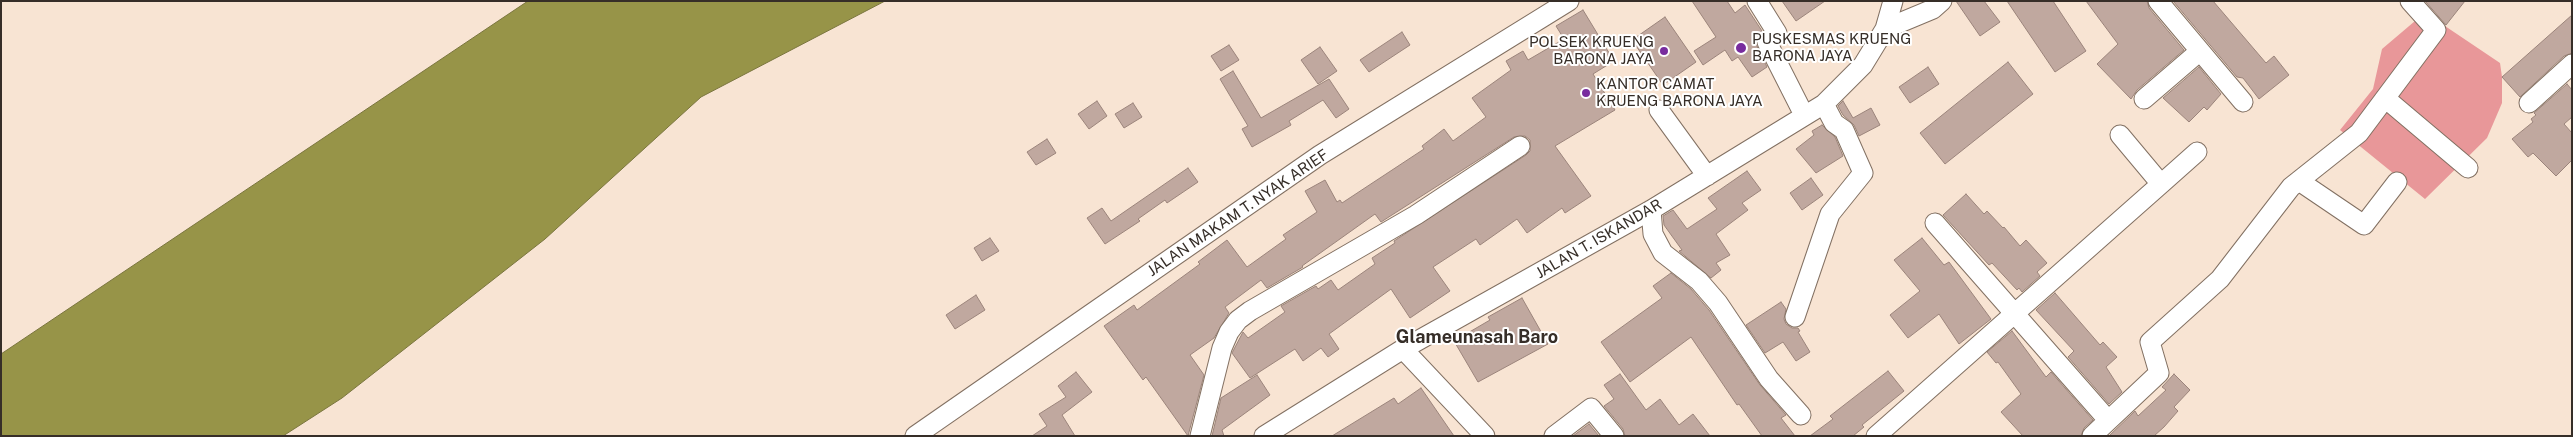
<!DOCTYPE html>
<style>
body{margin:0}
#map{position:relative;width:2573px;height:437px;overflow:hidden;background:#f8e4d3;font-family:"Public Sans",sans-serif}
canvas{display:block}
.frame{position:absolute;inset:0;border:2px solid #362e28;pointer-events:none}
</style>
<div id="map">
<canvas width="2573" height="437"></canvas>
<div class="frame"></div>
</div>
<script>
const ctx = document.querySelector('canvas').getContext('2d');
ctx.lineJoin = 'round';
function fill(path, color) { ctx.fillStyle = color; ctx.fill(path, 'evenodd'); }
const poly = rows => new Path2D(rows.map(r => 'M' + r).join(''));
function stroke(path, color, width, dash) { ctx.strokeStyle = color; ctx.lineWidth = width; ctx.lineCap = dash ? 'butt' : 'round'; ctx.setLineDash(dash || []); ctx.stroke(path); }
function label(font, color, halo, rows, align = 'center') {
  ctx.font = font + ' "Public Sans",sans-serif'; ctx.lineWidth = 4; ctx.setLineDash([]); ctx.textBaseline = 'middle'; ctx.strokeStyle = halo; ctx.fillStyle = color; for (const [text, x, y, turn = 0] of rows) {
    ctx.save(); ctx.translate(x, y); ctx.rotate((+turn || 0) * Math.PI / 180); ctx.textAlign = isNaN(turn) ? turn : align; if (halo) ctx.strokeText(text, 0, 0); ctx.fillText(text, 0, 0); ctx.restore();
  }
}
const forest = poly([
 [2415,21,2445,26,2500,63,2502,77,2502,103,2487,138,2425,199,2340,130,2373,89,2382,49]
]);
const water = poly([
 [528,1,885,1,701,97,545,239,342,398,283,436,1,436,1,354,528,1]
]);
const building = poly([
 [1692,1,1727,1,1735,13,1745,5,1762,31,1753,38,1767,67,1752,77,1738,57,1732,61,1725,50,1703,65,1694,51,1716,37,1692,1],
 [1782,1,1825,1,1796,21,1782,1],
 [1956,1,1984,1,2000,22,1980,36,1956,1],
 [2007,1,2053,1,2086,51,2055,72,2007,1],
 [2086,1,2147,1,2149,8,2184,50,2137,90,2131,99,2097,64,2118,44,2086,1],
 [2173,1,2213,1,2266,63,2274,56,2289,75,2259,99,2243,78,2237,77,2173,1],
 [2425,1,2465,1,2446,25,2425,1],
 [1583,10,1614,61,1593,74,1615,110,1555,146,1591,196,1565,213,1562,208,1527,233,1517,219,1480,245,1476,239,1433,267,1450,291,1410,318,1391,289,1329,334,1339,349,1328,357,1321,348,1303,361,1295,349,1250,378,1232,353,1243,332,1248,338,1285,312,1281,306,1316,286,1318,289,1331,280,1338,290,1375,264,1372,258,1395,243,1394,241,1526,155,1530,151,1530,140,1525,136,1514,137,1381,222,1375,214,1302,266,1303,267,1267,288,1261,280,1225,307,1229,313,1214,338,1190,355,1204,375,1188,436,1146,377,1143,380,1104,326,1134,305,1137,310,1200,264,1198,262,1227,240,1247,267,1286,239,1283,235,1317,212,1305,191,1325,180,1337,202,1340,200,1342,203,1424,149,1422,146,1444,129,1453,141,1486,117,1472,98,1511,70,1506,61,1523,51,1528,60,1564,39,1556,26,1583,10],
 [2572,15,2572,53,2564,56,2520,97,2502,77,2572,15],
 [1665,17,1696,62,1663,85,1632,40,1665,17],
 [1402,32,1410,45,1369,72,1360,60,1402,32],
 [1229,45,1239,60,1221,71,1211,56,1229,45],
 [1320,47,1337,71,1318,84,1301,60,1320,47],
 [2008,62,2033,94,1945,164,1920,133,2008,62],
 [1928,67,1939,84,1910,103,1899,87,1928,67],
 [2199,67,2221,94,2207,110,2204,107,2189,122,2163,98,2199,67],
 [1233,71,1261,118,1329,79,1349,109,1336,118,1323,100,1289,121,1291,125,1252,147,1242,129,1248,126,1220,79,1233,71],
 [2567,84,2572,90,2572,117,2564,124,2572,133,2572,160,2556,176,2533,153,2528,157,2512,139,2533,122,2531,119,2536,115,2534,113,2567,84],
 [1097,101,1107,116,1089,129,1078,114,1097,101],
 [1843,101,1853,118,1871,108,1880,125,1859,136,1854,125,1843,115,1838,106,1843,101],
 [1133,103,1142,117,1124,128,1115,114,1133,103],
 [1822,125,1835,137,1843,156,1816,173,1796,149,1814,135,1812,131,1822,125],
 [1047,139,1056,153,1036,165,1027,152,1047,139],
 [1188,168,1198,182,1167,203,1165,200,1138,219,1140,221,1105,244,1087,218,1102,208,1111,221,1188,168],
 [1747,171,1761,190,1742,203,1748,210,1716,234,1730,255,1716,263,1721,270,1711,278,1679,251,1682,250,1664,225,1663,216,1673,210,1687,229,1717,209,1708,198,1747,171],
 [1811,178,1823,195,1802,210,1790,193,1811,178],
 [1966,194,1984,214,1987,211,2003,228,2004,227,2020,246,2026,240,2047,263,2037,272,2040,276,2022,292,2019,288,2017,290,1992,263,1989,265,1943,215,1966,194],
 [990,238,999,251,982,261,974,248,990,238],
 [1922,238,1944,265,1949,262,1991,319,1959,344,1939,314,1908,338,1890,315,1920,291,1894,260,1922,238],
 [1671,273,1691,289,1709,310,1760,385,1786,415,1781,418,1795,436,1762,436,1739,404,1737,405,1691,337,1630,382,1601,342,1662,298,1653,286,1671,273],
 [2055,293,2100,345,2103,342,2117,357,2106,367,2122,392,2109,404,2068,357,2074,351,2036,310,2055,293],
 [976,295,985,310,955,329,946,315,976,295],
 [1522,298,1548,344,1478,382,1454,341,1490,320,1488,317,1522,298],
 [1781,302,1786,309,1784,319,1786,324,1792,328,1798,328,1800,331,1798,332,1810,352,1796,361,1783,342,1765,353,1746,325,1781,302],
 [2012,331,2046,377,2051,372,2093,420,2084,428,2081,436,2023,436,2001,412,2021,394,1998,362,1996,363,1987,352,2012,331],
 [1888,371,1904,391,1862,425,1864,427,1853,436,1810,436,1833,419,1830,416,1888,371],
 [1076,372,1092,392,1062,415,1075,436,1032,436,1047,426,1039,414,1066,397,1058,386,1076,372],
 [1620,374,1646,410,1660,399,1679,425,1693,414,1710,436,1625,436,1623,429,1604,406,1614,399,1604,385,1620,374],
 [2174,374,2190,390,2174,407,2178,411,2164,427,2154,436,2109,436,2135,411,2138,416,2166,390,2162,387,2174,374],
 [1257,375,1270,395,1222,430,1224,436,1212,436,1221,398,1257,375],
 [1421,388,1454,436,1332,436,1394,398,1398,404,1421,388],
 [1589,424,1599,436,1573,436,1589,424]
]);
const minor = poly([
 [1757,1,1777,33,1767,42,1804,115],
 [2158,1,2243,102],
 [1885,29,1933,9,1942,1],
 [2385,98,2468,168],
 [2144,99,2200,51],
 [2529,103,2572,64],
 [1659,110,1707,176],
 [2120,135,2161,184,2197,152],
 [2299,181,2364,225,2397,182],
 [1651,210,1653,234,1663,253,1699,281,1718,303,1769,379,1801,415],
 [1935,223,2108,420],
 [1795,317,1830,214,1863,173,1844,130,1834,123,1824,104],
 [1403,349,1485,436],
 [915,436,1320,155,1569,1],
 [1200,436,1222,348,1229,332,1238,320,1250,311,1416,215,1520,146],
 [1264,436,1403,349,1651,210,1824,104,1863,65,1885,29,1893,1],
 [1554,436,1591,408,1614,436],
 [1876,436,2161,184],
 [2092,436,2159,373,2150,342,2220,279,2291,187,2359,133,2436,30,2410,1]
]);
const markers = [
 [1741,48,6,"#782c9e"],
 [1664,51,5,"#782c9e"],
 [1586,93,5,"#782c9e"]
];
const poiNames = [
 ["PUSKESMAS KRUENG",1752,39],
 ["BARONA JAYA",1752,56],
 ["POLSEK KRUENG",1654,42,"right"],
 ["BARONA JAYA",1654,59,"right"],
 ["KANTOR CAMAT",1596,84],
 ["KRUENG BARONA JAYA",1596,101]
];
const streetNames = [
 ["JALAN MAKAM T. NYAK ARIEF",1238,213,-34],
 ["JALAN T. ISKANDAR",1599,239,-30]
];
const quarterNames = [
 ["Glameunasah Baro",1477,337]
];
fill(forest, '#e89799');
fill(water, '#979448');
stroke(water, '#7a753e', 1);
fill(building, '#c0a89f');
stroke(building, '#9b847b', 1);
stroke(minor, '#827062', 21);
stroke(minor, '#fff', 19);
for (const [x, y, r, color] of markers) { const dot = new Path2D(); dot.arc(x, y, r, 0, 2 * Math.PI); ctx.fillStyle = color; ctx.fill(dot); stroke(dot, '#fff', 2); }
label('15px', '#362e28', '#fff', poiNames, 'left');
label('15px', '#362e28', '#fff', streetNames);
label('bold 18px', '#362e28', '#fff', quarterNames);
</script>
